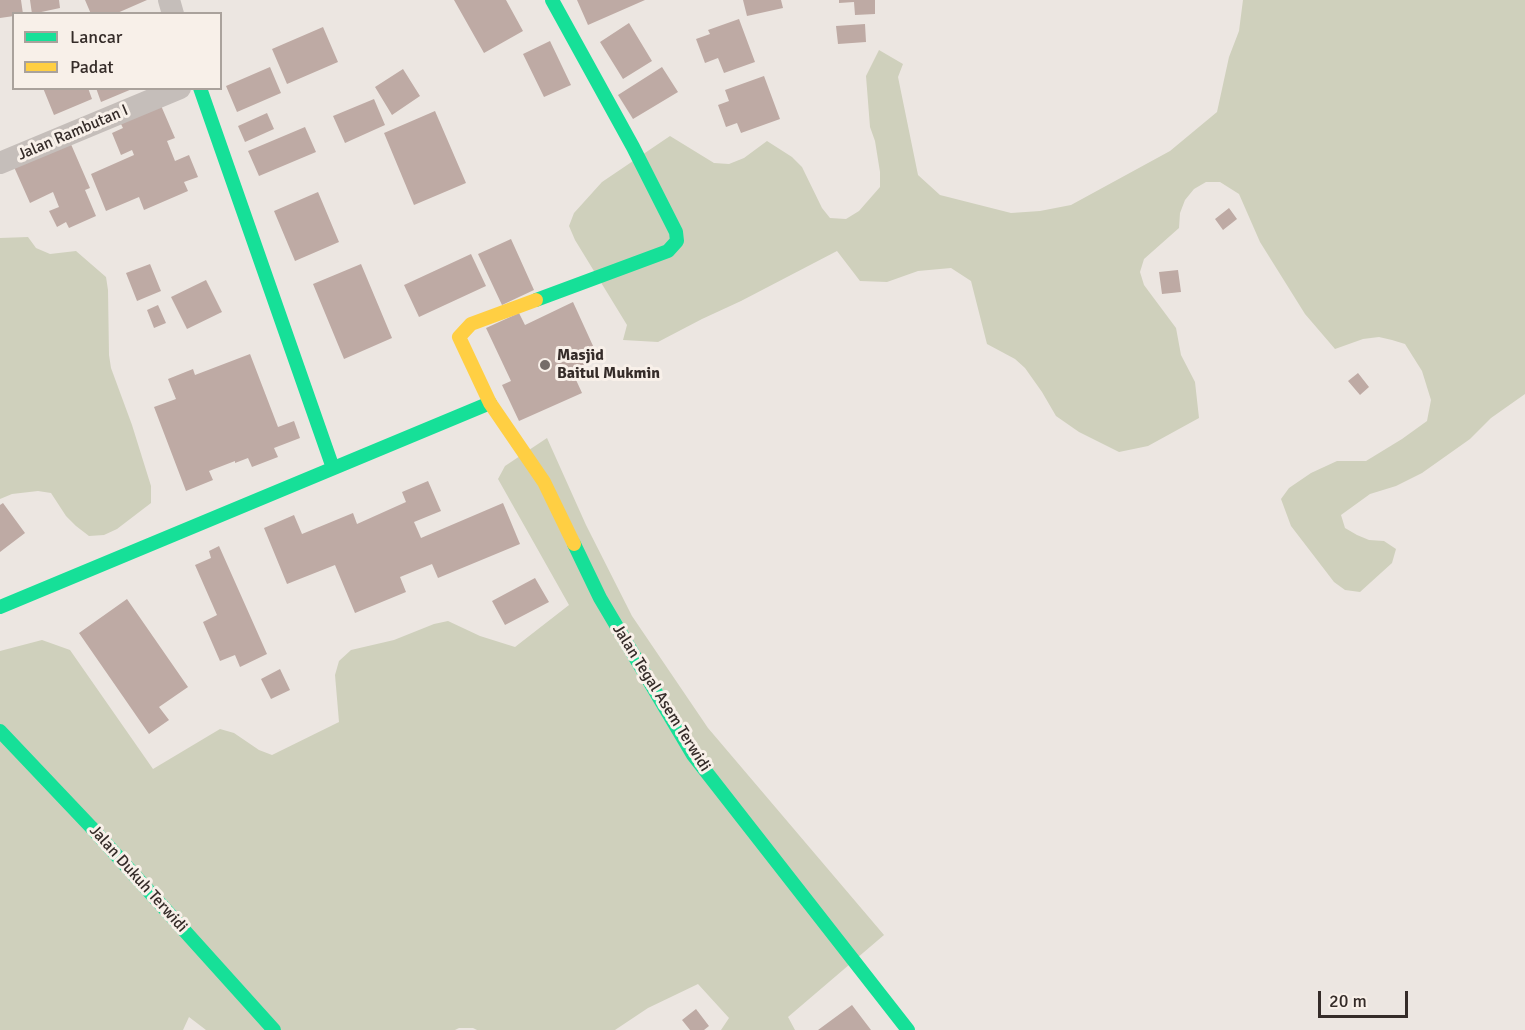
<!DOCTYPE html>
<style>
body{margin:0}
#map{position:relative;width:1525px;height:1030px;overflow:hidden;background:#ece6e1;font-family:Signika,sans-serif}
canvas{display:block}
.legend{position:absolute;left:12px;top:12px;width:210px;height:78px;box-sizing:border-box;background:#f8f0e9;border:2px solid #aaa29c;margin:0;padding:8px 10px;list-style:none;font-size:18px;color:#352c29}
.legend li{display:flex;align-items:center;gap:12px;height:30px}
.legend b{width:30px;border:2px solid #aaa29c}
.scale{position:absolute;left:1318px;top:991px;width:90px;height:27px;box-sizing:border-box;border:3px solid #352c29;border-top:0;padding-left:8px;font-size:18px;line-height:21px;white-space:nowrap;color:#352c29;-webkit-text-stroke:4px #f8f0e9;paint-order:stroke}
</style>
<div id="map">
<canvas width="1525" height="1030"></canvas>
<ul class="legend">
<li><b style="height:8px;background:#16e098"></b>Lancar</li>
<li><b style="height:8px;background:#ffcf43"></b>Padat</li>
</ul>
<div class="scale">20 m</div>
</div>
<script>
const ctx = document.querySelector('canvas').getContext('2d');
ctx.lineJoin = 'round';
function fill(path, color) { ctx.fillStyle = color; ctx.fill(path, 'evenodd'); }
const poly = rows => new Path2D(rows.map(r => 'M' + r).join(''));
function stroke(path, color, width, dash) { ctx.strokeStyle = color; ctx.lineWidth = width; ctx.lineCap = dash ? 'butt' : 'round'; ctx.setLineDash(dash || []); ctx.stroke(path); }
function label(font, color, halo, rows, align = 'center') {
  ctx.font = font + ' Signika,sans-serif'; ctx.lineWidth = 6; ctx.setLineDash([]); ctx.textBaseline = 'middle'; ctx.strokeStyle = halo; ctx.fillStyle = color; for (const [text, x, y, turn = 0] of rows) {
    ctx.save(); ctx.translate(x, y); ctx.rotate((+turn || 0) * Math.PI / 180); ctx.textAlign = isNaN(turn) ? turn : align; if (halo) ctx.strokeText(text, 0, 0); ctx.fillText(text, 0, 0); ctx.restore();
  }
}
const green = poly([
 [1243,0,1525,0,1525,394,1491,418,1470,439,1422,473,1396,486,1370,494,1341,515,1345,528,1357,535,1369,540,1384,541,1396,549,1392,563,1360,592,1345,590,1334,582,1291,526,1281,499,1289,488,1311,473,1337,461,1366,461,1402,439,1427,421,1431,400,1422,371,1405,344,1392,340,1379,337,1363,339,1335,349,1305,314,1260,242,1239,194,1220,182,1206,182,1194,189,1185,200,1180,213,1179,228,1144,259,1140,272,1144,285,1176,328,1181,355,1195,382,1199,418,1148,446,1119,452,1079,432,1056,416,1042,392,1025,368,1015,359,987,344,971,281,951,268,918,271,887,282,860,281,837,251,741,301,702,319,658,342,623,340,627,325,575,240,569,226,574,213,602,182,670,136,714,163,729,164,744,158,767,141,792,157,802,167,822,208,830,218,846,219,859,211,880,187,880,172,875,141,870,127,866,76,879,50,903,64,898,77,918,175,940,195,1011,213,1040,211,1071,205,1170,151,1217,112,1229,57,1239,31],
 [28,237,36,248,50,254,76,251,106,277,108,290,109,355,111,368,132,425,151,486,151,503,117,529,104,535,89,536,76,526,66,516,51,493,38,491,12,494,0,499,0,238],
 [547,438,586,525,632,616,708,728,884,935,788,1017,795,1030,721,1030,729,1018,698,984,648,1008,615,1030,477,1030,473,1028,459,1028,455,1030,206,1030,189,1017,183,1030,0,1030,0,651,42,640,70,650,153,769,220,729,234,733,259,750,272,755,339,722,335,675,339,661,351,650,394,640,434,624,448,621,480,636,515,647,569,605,498,479,505,466]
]);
const building = poly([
 [0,0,21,0,23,14,14,14,14,16,0,18],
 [30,0,59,0,60,8,32,14],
 [85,0,147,0,115,14,91,14],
 [454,0,506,0,523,31,484,53],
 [577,0,645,0,588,25],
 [743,0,781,0,783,8,747,16],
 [839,0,875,0,875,14,855,15,854,2,839,3],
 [739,19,755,62,724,73,718,58,705,63,696,39,710,34,708,30],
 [629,23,652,61,623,79,600,42],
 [865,24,866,42,838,44,836,26],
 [323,27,338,62,287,84,272,49],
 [550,41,571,85,544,97,523,54],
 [270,67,281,93,237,112,226,86],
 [662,67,678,92,633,119,618,95],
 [403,69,420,96,392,115,375,87],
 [764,76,780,119,741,133,737,123,726,127,718,105,729,101,725,90],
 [43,88,88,88,92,99,54,115],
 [96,88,132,88,132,89,101,102],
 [374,99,385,125,345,143,333,116],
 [159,101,175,138,167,141,175,161,189,155,198,177,184,182,188,191,144,210,139,197,106,211,91,174,134,155,132,150,121,155,112,133,123,128,118,118],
 [435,111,466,183,414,205,384,133],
 [267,113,274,129,245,142,238,126],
 [305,127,316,152,259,176,248,151],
 [70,142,90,188,85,190,96,216,69,228,66,222,57,227,49,211,59,207,53,192,30,203,14,167],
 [318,192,339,242,295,261,274,211],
 [1229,208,1237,219,1223,230,1215,219],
 [511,239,534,290,502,305,478,254],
 [471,254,486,286,419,317,404,285],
 [150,264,161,291,137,301,126,273],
 [361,264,392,338,344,359,313,284],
 [1178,270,1181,292,1162,294,1159,272],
 [206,280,222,312,187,329,171,297],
 [573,302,599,359,572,371,582,393,519,421,502,385,511,381,486,328,519,313,525,325],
 [158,305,166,323,154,328,147,310],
 [250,354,278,427,294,421,300,438,274,448,278,457,252,467,248,458,235,463,235,461,209,471,213,480,186,491,154,407,176,399,168,379,193,369,195,375],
 [1358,373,1369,387,1360,395,1348,381],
 [428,481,441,511,414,522,421,538,503,503,520,544,438,578,432,564,400,577,406,592,355,613,335,565,287,584,264,528,294,515,302,534,353,513,357,524,406,502,402,492],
 [3,503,25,533,0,552,0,505],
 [219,546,267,654,240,667,235,655,220,661,203,622,217,615,195,565,211,558,209,551],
 [535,578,549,602,505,625,492,601],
 [127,599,188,687,159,707,169,720,149,734,79,633],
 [280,669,290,690,271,699,261,679],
 [852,1005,871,1030,818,1030],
 [696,1009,709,1026,704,1030,690,1030,682,1020]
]);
const street = poly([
 [169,0,173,14],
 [0,163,180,88]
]);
const fast = poly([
 [200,88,333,468],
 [536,300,668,251,677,241,676,232,633,147,552,0],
 [574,544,600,598,693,755,908,1030],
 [0,607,490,403],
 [0,731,91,827,274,1030]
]);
const slow = poly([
 [536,300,471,324,459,337,490,403,544,482,574,544]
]);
const markers = [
 [545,365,6,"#756d69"]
];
const streetNames = [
 ["Jalan Rambutan I",73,133,-23],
 ["Jalan Tegal Asem Terwidi",661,698,58],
 ["Jalan Dukuh Terwidi",138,879,48]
];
const poiNames = [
 ["Masjid",557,356],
 ["Baitul Mukmin",557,374]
];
fill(green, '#cfd0bc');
fill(building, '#beaaa4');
stroke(street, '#c5beba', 22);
stroke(fast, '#16e098', 14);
stroke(slow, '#ffcf43', 14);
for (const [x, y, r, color] of markers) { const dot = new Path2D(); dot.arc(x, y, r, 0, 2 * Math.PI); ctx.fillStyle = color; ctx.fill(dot); stroke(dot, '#f8f0e9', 2); }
label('16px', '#352c29', '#f8f0e9', streetNames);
label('bold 16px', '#352c29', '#f8f0e9', poiNames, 'left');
</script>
